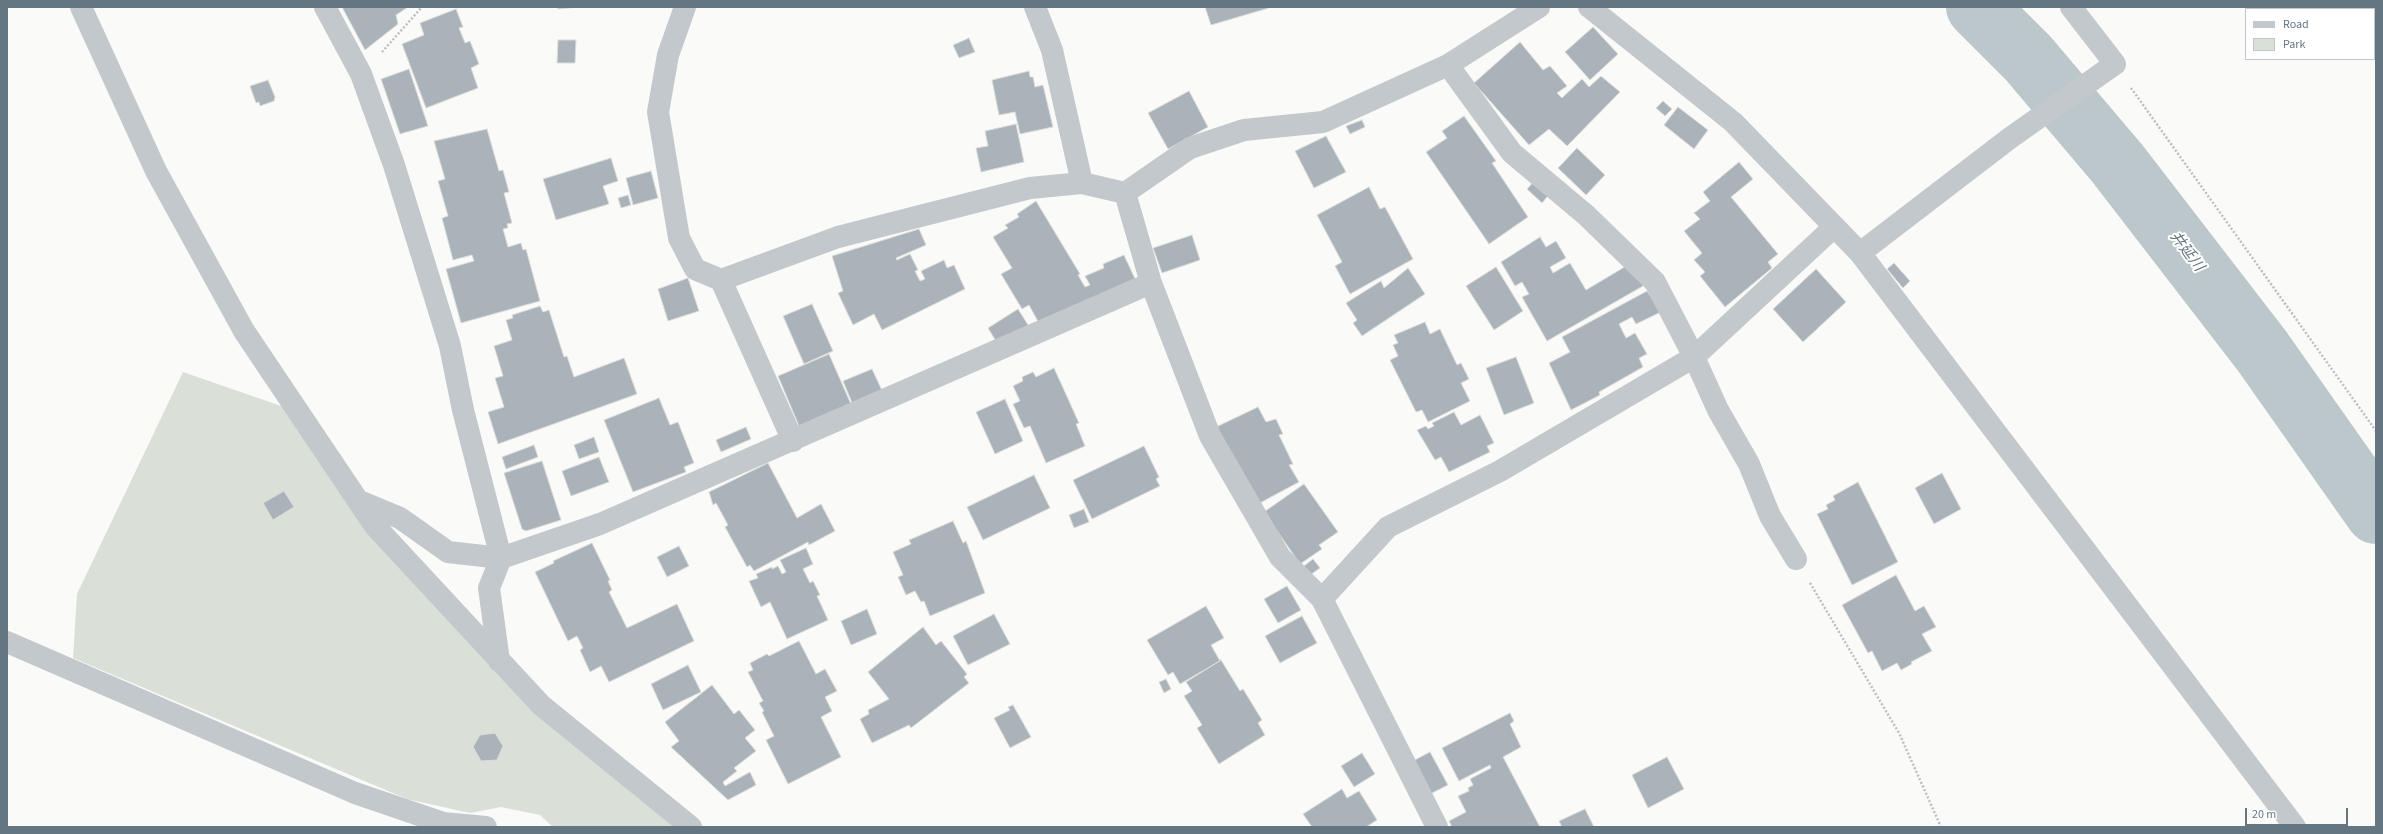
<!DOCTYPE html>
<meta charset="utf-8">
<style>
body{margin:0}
#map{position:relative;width:2383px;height:834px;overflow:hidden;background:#fafaf8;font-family:"Source Sans 3",sans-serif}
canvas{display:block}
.frame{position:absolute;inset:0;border:8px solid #657683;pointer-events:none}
.legend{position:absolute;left:2245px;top:8px;width:130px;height:52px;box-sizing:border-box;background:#fff;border:1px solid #c1c8cd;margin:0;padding:5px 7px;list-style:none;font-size:12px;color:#657683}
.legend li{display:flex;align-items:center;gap:8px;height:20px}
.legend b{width:20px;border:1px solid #c1c8cd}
.scale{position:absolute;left:2245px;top:808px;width:103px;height:18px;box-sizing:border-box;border:2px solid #657683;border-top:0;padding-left:5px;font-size:12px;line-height:14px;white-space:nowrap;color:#657683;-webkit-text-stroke:3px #fff;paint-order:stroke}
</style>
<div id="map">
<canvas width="2383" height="834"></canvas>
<div class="frame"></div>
<ul class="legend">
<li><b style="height:5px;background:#c3c8cc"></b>Road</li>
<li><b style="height:11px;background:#dadfd7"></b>Park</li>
</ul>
<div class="scale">20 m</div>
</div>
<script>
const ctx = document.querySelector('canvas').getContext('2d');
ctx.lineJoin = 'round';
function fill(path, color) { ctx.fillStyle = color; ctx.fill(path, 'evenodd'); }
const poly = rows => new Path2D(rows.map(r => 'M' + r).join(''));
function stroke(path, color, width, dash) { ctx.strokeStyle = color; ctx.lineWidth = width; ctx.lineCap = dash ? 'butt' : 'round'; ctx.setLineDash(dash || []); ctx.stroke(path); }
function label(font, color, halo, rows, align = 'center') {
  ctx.font = font + ' "Source Sans 3","Noto Sans JP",sans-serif'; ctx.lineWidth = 4; ctx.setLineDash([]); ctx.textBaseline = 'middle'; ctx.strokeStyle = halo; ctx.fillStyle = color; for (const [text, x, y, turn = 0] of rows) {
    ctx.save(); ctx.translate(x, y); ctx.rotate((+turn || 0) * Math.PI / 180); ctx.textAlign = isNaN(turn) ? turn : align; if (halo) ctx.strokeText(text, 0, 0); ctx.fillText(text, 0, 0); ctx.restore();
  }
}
const green = poly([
 [183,372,284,407,525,696,687,827,553,827,540,815,501,807,470,813,407,799,73,658,77,594]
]);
const river = poly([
 [1977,7,2028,58,2117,163,2262,351,2376,513]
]);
const building = poly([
 [342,7,408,7,396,15,398,24,365,50,342,7],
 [558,7,578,7,558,9,558,7],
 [1205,7,1269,7,1269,8,1211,25,1205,7],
 [456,9,463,27,459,28,465,43,470,41,479,64,471,68,478,88,426,108,402,44,424,35,420,23,456,9],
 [1593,27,1618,54,1590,80,1565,52,1593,27],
 [969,38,975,52,959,58,953,45,969,38],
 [558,40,576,40,575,63,557,63,558,40],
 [1520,42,1543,70,1550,66,1567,86,1557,93,1562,98,1582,79,1589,87,1601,76,1620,92,1567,146,1549,129,1529,145,1474,83,1520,42],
 [409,69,428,126,400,134,381,79,409,69],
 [1029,71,1030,77,1033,77,1035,87,1043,85,1053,127,1020,134,1015,112,999,115,992,80,1029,71],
 [268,80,275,97,274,101,260,106,259,102,256,103,250,86,268,80],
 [1189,91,1208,127,1168,149,1148,113,1189,91],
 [1663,101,1672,109,1665,116,1656,108,1663,101],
 [1678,107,1708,130,1694,149,1664,125,1678,107],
 [1464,116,1496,161,1492,163,1528,217,1489,244,1426,152,1447,138,1442,131,1464,116],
 [1362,120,1365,127,1350,134,1346,126,1362,120],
 [1016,124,1024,162,981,172,976,148,988,146,985,131,1016,124],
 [487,129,499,171,503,170,509,192,504,193,512,223,507,224,508,228,503,229,508,247,521,243,523,250,526,249,540,301,461,323,446,269,474,261,472,255,453,260,442,218,448,216,438,181,445,179,434,141,487,129],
 [1326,136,1346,172,1314,188,1295,151,1326,136],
 [1577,148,1605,175,1586,195,1558,168,1577,148],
 [611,158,618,181,603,186,609,204,556,220,543,179,611,158],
 [1739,162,1753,179,1731,197,1778,254,1768,262,1772,268,1725,307,1700,276,1705,272,1694,260,1702,253,1684,231,1700,219,1694,213,1710,201,1703,192,1739,162],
 [651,171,658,198,633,205,626,178,651,171],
 [1537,178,1551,192,1542,203,1527,189,1537,178],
 [1369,187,1380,209,1385,207,1413,259,1350,294,1335,266,1342,262,1317,215,1369,187],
 [628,195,631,205,621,208,618,198,628,195],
 [1036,201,1080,274,1078,275,1085,287,1090,285,1085,276,1104,268,1103,264,1124,255,1136,281,1041,327,1029,305,1022,309,1001,274,1012,268,993,237,1008,228,1005,225,1019,217,1017,214,1036,201],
 [919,229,926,245,896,258,897,260,910,254,918,270,915,271,920,281,925,279,921,271,944,260,947,268,954,265,965,289,882,330,874,314,853,325,838,293,843,291,832,256,919,229],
 [1192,235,1200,260,1162,273,1153,248,1192,235],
 [1540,237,1546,247,1556,241,1566,258,1550,267,1553,273,1570,263,1586,290,1633,262,1643,286,1547,341,1522,297,1529,294,1522,282,1515,286,1501,262,1540,237],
 [1894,263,1910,281,1903,288,1887,269,1894,263],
 [1496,267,1523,311,1494,330,1466,286,1496,267],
 [1408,268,1425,294,1362,336,1353,323,1357,320,1346,303,1381,281,1384,288,1408,268],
 [1816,269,1846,302,1803,342,1773,309,1816,269],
 [688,278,699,311,668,321,658,289,688,278],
 [1647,291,1661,312,1636,324,1632,317,1619,324,1626,338,1635,333,1647,354,1639,358,1643,367,1599,392,1600,395,1571,410,1549,363,1570,352,1562,337,1647,291],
 [812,304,833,351,804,364,783,316,812,304],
 [540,306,543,312,549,310,564,357,567,356,574,377,624,358,637,394,498,444,488,412,504,407,495,378,503,376,494,346,512,340,506,320,513,318,512,315,540,306],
 [1018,309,1030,328,999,346,988,328,1018,309],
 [1425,322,1430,334,1440,329,1457,365,1461,363,1469,379,1461,383,1470,401,1428,422,1422,410,1416,412,1390,360,1398,356,1393,345,1398,343,1394,335,1425,322],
 [829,354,854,411,802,433,778,376,829,354],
 [1516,357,1534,403,1504,415,1486,368,1516,357],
 [1054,368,1079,423,1076,424,1085,446,1046,463,1030,426,1024,428,1013,404,1020,401,1013,386,1023,381,1022,377,1033,372,1036,377,1054,368],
 [872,369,885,397,855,410,843,381,872,369],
 [659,398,670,425,678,422,694,463,684,467,686,472,633,492,604,420,659,398],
 [1005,399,1023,441,995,454,976,412,1005,399],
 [1258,407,1266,422,1276,419,1283,434,1279,435,1293,464,1289,465,1299,482,1256,505,1214,428,1258,407],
 [1454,412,1461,425,1480,415,1494,443,1487,446,1490,452,1449,472,1441,457,1435,460,1417,430,1426,426,1428,429,1434,426,1432,423,1454,412],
 [746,427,751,439,721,452,716,440,746,427],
 [594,437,599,452,579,459,574,445,594,437],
 [534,445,538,457,506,469,502,457,534,445],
 [1144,446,1159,477,1156,479,1160,486,1092,519,1073,480,1144,446],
 [599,457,609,482,571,496,562,471,599,457],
 [542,461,561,520,526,531,522,529,504,473,542,461],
 [768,463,797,518,821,504,835,531,809,545,808,542,754,571,750,565,747,567,725,527,728,525,716,503,713,505,709,492,768,463],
 [1942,473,1961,509,1934,524,1915,488,1942,473],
 [1034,475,1050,508,983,540,967,507,1034,475],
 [1858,482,1898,562,1852,585,1817,514,1828,509,1826,505,1835,500,1833,496,1858,482],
 [1304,484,1338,532,1319,545,1322,549,1300,564,1264,512,1304,484],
 [284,491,294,507,273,520,263,503,284,491],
 [1084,509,1089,522,1074,528,1069,515,1084,509],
 [953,521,963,543,966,541,985,593,930,616,924,601,921,602,915,591,906,595,898,577,903,575,893,552,911,544,909,540,953,521],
 [592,543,610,580,608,581,612,590,609,592,627,628,677,604,694,641,609,682,601,666,590,672,580,650,583,648,577,636,568,641,535,572,554,563,553,561,592,543],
 [679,546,689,566,667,577,657,557,679,546],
 [806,548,813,564,803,569,810,583,813,581,820,595,817,596,828,620,787,639,770,602,761,607,749,581,758,578,756,574,772,567,772,569,778,566,782,574,786,572,780,560,806,548],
 [1313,559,1320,568,1310,575,1304,566,1313,559],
 [1896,575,1915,611,1924,606,1936,627,1922,634,1932,651,1911,662,1912,664,1901,670,1897,663,1882,671,1872,651,1868,653,1842,605,1896,575],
 [1287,586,1301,610,1278,623,1264,599,1287,586],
 [1206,606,1224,638,1211,645,1220,661,1180,684,1173,672,1168,675,1147,640,1206,606],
 [867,609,877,634,851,645,841,621,867,609],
 [994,614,1010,644,968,665,953,636,994,614],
 [1302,616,1317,643,1280,663,1265,636,1302,616],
 [923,627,936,645,941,641,967,674,964,677,969,683,911,728,909,725,872,743,860,719,869,714,868,710,889,699,868,672,923,627],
 [799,641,816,674,825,669,837,691,825,697,832,711,821,717,841,757,788,784,766,740,774,736,762,712,764,711,759,703,763,701,748,672,753,670,750,663,767,654,769,656,799,641],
 [1221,660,1240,691,1243,689,1262,720,1258,723,1265,735,1219,764,1197,728,1202,725,1184,696,1192,691,1186,682,1221,660],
 [688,665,701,692,663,710,651,684,688,665],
 [1166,679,1171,689,1164,693,1159,682,1166,679],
 [712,685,734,714,739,710,755,730,745,738,756,751,734,768,737,771,723,782,725,786,750,772,756,785,728,800,671,747,679,741,665,722,712,685],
 [1013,705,1031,737,1010,748,994,718,1010,710,1008,707,1013,705],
 [1510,713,1514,721,1510,724,1521,747,1503,757,1540,827,1452,827,1449,821,1466,812,1458,796,1469,791,1468,788,1473,785,1470,779,1491,768,1490,765,1459,781,1442,748,1510,713],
 [495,733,503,746,497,760,481,761,473,747,480,735,495,733],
 [1430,752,1448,785,1430,794,1413,761,1430,752],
 [1362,753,1375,774,1354,787,1341,766,1362,753],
 [1667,757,1684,789,1648,808,1632,775,1667,757],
 [1342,789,1347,798,1359,791,1377,820,1366,827,1312,827,1303,814,1342,789],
 [1585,809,1594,827,1562,827,1559,821,1585,809]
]);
const path = poly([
 [382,52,422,7],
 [2131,88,2376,431],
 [1810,583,1899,733,1941,827]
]);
const minor = poly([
 [81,7,156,171,244,331,375,526,541,705,691,827],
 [325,7,361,74,394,165,450,346,463,410,501,558,600,524,1151,283],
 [685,7,668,55,658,112,679,238,695,269,721,280,793,441],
 [1035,7,1052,50,1082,183],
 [1589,7,1733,122,1860,253,2295,827],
 [1448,65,1512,153,1586,215,1655,282,1694,357,1718,410,1749,464,1770,516,1796,559],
 [1860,253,2010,138,2115,64,2071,7],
 [721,280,838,237,1030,188,1082,183,1125,193],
 [359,501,400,518,448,552,501,558,489,588,499,661],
 [1322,599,1388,527,1500,471,1694,357,1834,227],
 [7,642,355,793,443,823,486,827],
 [1437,827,1322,599,1280,557,1210,436,1151,283,1125,193,1190,148,1244,130,1323,122,1448,65,1539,7]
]);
const waterNames = [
 ["井延川",2186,252,53]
];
fill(green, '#dadfd7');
stroke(river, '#bbc7cb', 62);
fill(building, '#aab3b9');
stroke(building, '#dcdcda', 1);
stroke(path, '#bbbfc2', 2.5, [2, 2]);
stroke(minor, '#c3c8cc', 22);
label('italic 15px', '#60757c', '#fff', waterNames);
</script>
